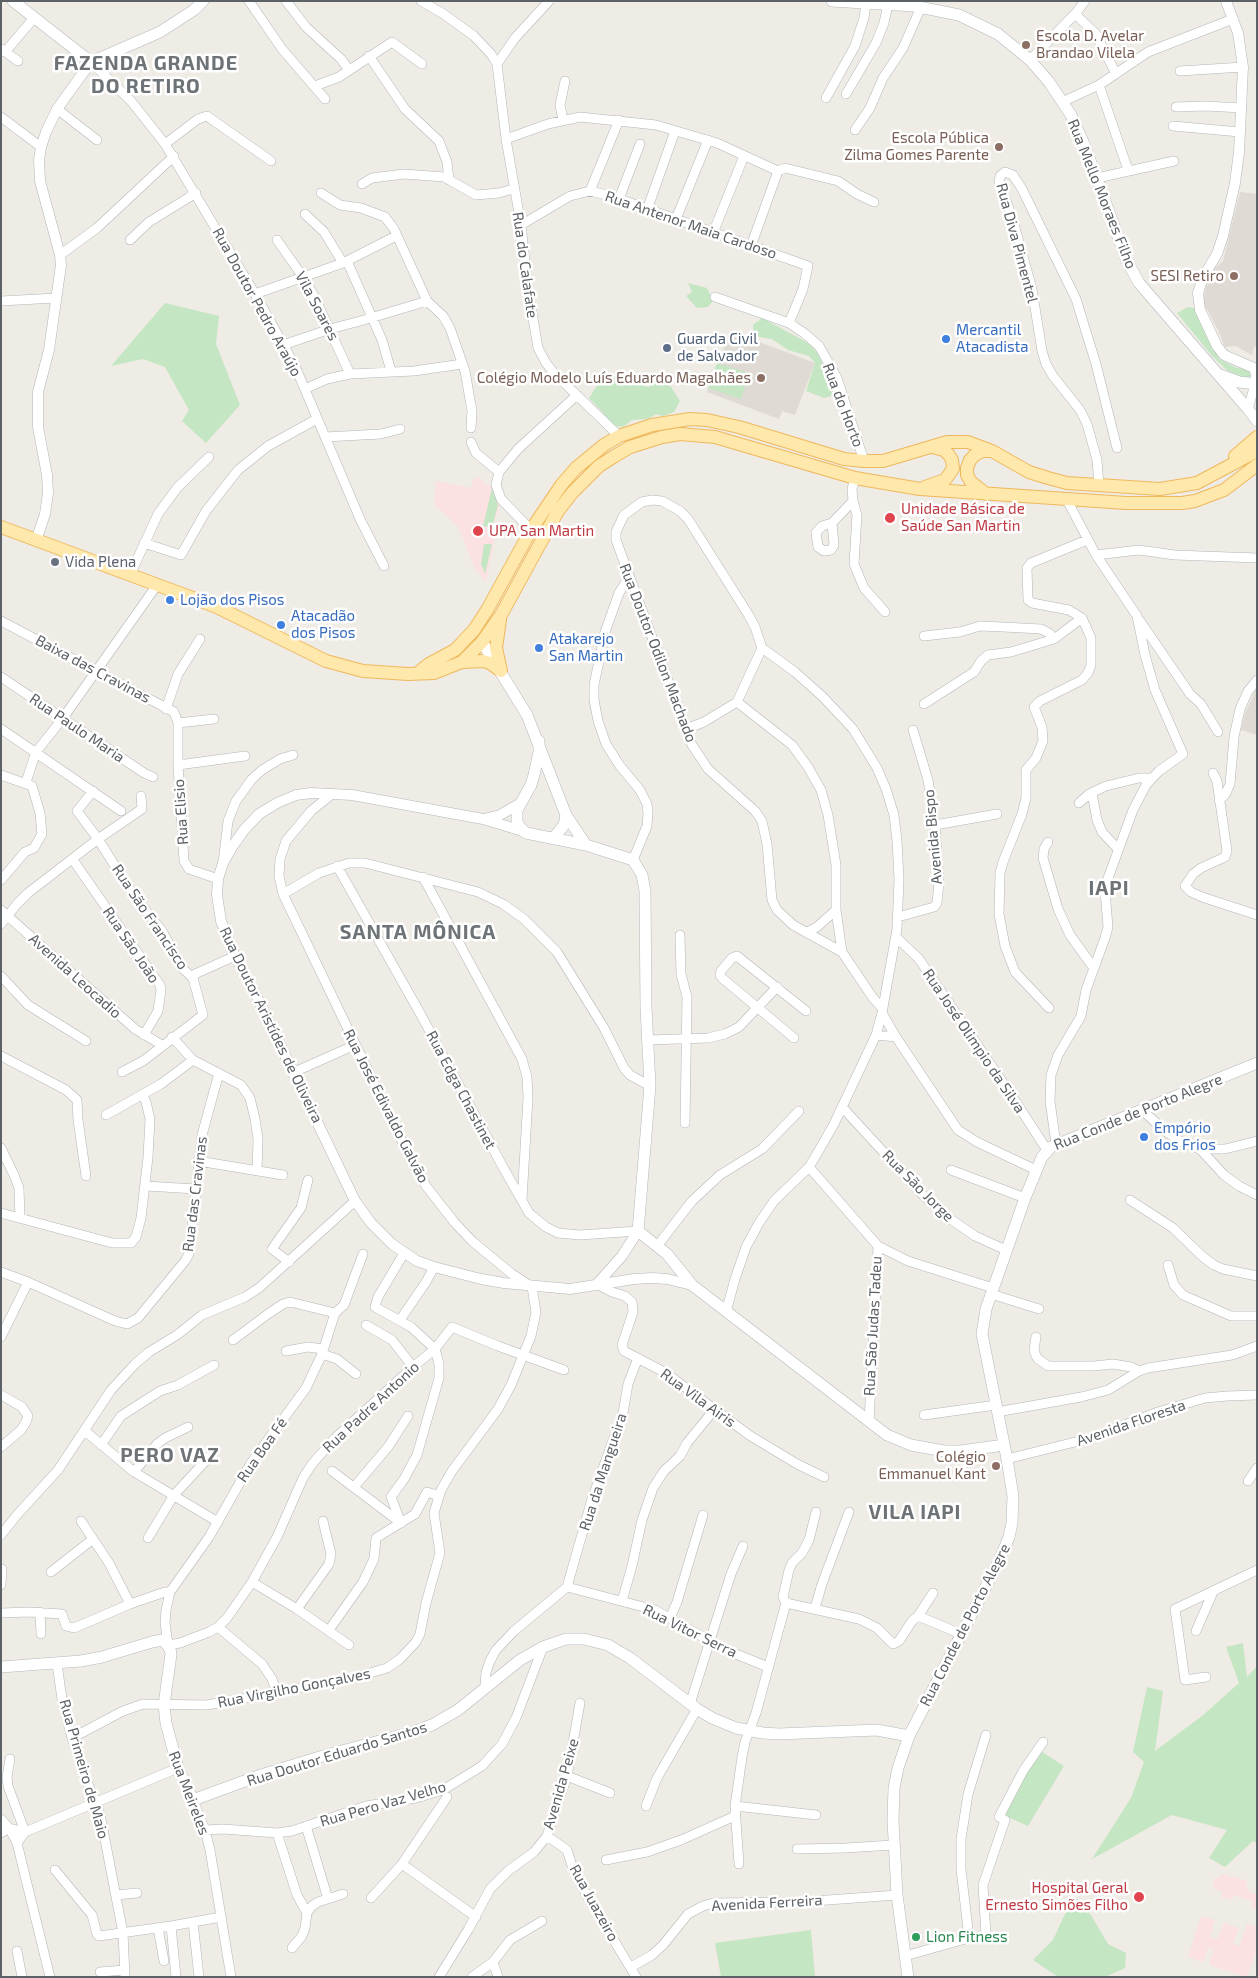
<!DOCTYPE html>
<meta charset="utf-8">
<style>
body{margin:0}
#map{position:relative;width:1258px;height:1978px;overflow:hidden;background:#efebe5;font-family:"Exo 2",sans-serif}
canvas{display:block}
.frame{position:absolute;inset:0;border:2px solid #5c6165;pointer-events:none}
</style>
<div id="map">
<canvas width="1258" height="1978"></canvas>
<div class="frame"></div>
</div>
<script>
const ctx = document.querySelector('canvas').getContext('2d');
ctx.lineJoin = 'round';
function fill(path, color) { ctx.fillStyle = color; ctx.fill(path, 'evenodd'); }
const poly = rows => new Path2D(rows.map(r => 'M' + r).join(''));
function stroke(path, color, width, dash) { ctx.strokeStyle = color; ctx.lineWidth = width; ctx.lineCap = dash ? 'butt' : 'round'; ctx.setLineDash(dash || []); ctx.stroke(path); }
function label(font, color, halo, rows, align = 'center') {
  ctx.font = font + ' "Exo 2",sans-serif'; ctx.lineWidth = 5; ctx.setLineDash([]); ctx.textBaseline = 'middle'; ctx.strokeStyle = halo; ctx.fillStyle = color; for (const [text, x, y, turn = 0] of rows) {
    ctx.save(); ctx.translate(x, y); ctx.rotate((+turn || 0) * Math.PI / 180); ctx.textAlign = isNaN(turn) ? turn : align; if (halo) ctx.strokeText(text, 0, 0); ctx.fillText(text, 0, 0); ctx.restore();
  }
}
const education = poly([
 [1240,192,1257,194,1257,346,1254,347,1252,355,1236,346,1225,347,1218,330,1203,302,1207,283,1214,269,1223,261],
 [730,331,815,363,795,415,782,411,779,419,707,392],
 [1257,687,1257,735,1241,730,1245,713]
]);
const medical = poly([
 [479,477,484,483,493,487,500,504,494,524,494,542,486,582,475,569,459,528,434,504,436,481,471,488,473,479],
 [1223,1874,1247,1881,1246,1885,1249,1892,1257,1894,1257,1909,1250,1907,1252,1901,1234,1895,1232,1900,1221,1897,1223,1892,1215,1889,1213,1886,1213,1883,1214,1879,1221,1877],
 [1201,1916,1215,1920,1210,1937,1218,1939,1224,1923,1239,1928,1233,1944,1239,1946,1247,1924,1257,1927,1257,1948,1247,1977,1209,1965,1214,1949,1208,1948,1203,1962,1188,1957]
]);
const green = poly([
 [688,283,707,288,713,301,708,307,697,308,686,296,692,292],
 [165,303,219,316,216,344,240,405,206,443,182,421,189,410,165,367,143,359,111,366],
 [1188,307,1194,308,1219,359,1237,368,1247,369,1252,374,1251,380,1228,371,1212,356,1177,313],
 [762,318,810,344,819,355,835,395,824,398,806,391,815,363,809,356,788,350,772,339,754,336,753,325],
 [717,363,749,373,741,399,708,388],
 [605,373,648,387,661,375,671,387,680,401,674,412,663,416,656,414,648,419,632,420,623,427,615,426,589,398],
 [492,488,498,505,492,528,483,526],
 [484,544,492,544,485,574,481,564],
 [1243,1643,1247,1677,1257,1666,1257,1843,1253,1841,1225,1867,1209,1858,1227,1830,1172,1815,1092,1859,1131,1798,1144,1762,1133,1752,1147,1687,1163,1691,1155,1751,1202,1716,1239,1683,1226,1647],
 [1039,1750,1064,1766,1028,1826,1001,1814],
 [1072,1899,1082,1900,1108,1944,1126,1953,1125,1968,1105,1977,1058,1977,1033,1960,1053,1940],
 [811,1930,815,1977,721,1977,715,1943]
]);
const minor = poly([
 [249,1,282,49,325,99],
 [286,1,306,27,341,59,349,70],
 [421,1,442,13,474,36,491,54,497,64,506,139,521,225,528,289,538,348,546,363,554,373,619,436],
 [1075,14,1096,34,1116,74],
 [1,49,18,61],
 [5,52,34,18],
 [369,56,405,109,439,141,447,162,449,180],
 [1030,60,1075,14,1085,1],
 [91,62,131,101,165,144,255,294,295,366,360,519,384,566],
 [497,64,515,38,549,1],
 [1180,71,1243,67],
 [1099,85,1128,170],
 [315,86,339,77,392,42,422,64],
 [846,94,876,43,884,23,888,4],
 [826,98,855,46,864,18,866,4],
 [1062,102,1099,85,1148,52,1233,19],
 [1176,107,1205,106,1242,108],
 [57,109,97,140],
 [1,117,41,147],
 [563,120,560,105,565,81],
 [1173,126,1240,132],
 [855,130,870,108,883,78,903,48,921,7],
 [506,139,548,124,580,117,656,125,717,143,778,171,785,168,838,181,857,194,874,202],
 [165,144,198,119,207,116,271,161],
 [1097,178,1174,161],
 [362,184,372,178,404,174,444,177,476,195,499,193,513,189],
 [590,191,619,120],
 [321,193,340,205,361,208,385,217,394,229,427,301,443,316,450,328,465,371,472,411,471,428],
 [619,199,640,144],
 [647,210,675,131],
 [305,214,324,232,343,263],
 [676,219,708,140],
 [521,225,570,196,590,191,611,196,808,266,803,289,789,323],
 [713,233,744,156],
 [130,240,149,222,196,193],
 [277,240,303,277,314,296,350,374],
 [751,246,778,171],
 [60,255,97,228,174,156],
 [347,261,382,340,391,371],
 [255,294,343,263,396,236],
 [715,297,789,323,804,333,819,346,837,378,864,461],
 [1,301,56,298],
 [283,345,330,329,364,320,427,301],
 [305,389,327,379,350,374,414,371,462,364],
 [1248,409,1255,384],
 [325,437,381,434,400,429],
 [471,442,476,453,499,472],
 [855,478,852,489,853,501,857,515,854,564,864,588,885,612],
 [1099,485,1097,460,1087,424,1080,410,1053,376,1046,364,1042,351,1032,289,1012,217,999,182,1000,176,1005,172,1013,175,1022,189,1076,299,1096,364,1117,448],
 [832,523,834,545,831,550,824,551,818,547,816,533,822,526,832,523,853,501],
 [531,530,501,499,496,485,499,472,518,449,577,395],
 [144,543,181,555,206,511,238,470,268,446,317,419],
 [1096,555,1139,550,1175,555,1257,558],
 [130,575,158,514,177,488,209,457],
 [629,577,619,593,605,632,594,685,594,700,598,721,606,744,620,766,640,790,647,804,648,813,647,826,633,860],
 [1,621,174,712,178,723,178,765,184,861,189,869,218,879],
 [1140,621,1190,694,1201,704,1218,732],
 [924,636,960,632,980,626,1003,627,1041,629,1049,633,1054,639],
 [1,677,144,773,153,777],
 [737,702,792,745,808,767,821,790,828,815,836,865,836,910,817,927,807,932],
 [924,704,974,672,981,661,988,655,1011,652,1054,639,1082,618],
 [166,709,178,674,200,639],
 [178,723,214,719],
 [1,729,121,811],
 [686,729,704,722,737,702,762,648],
 [178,765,245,756],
 [1213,773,1217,781,1227,851,1225,857,1201,868,1193,874,1185,886,1191,892,1202,897,1257,915],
 [1,775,32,786,40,813,42,834,34,848,25,852,1,880],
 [26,782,36,752,63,718,157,585],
 [93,791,77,811,98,839,132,893,162,931,182,968,193,978],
 [1092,793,1097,820,1102,832,1118,849],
 [1219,800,1225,795,1230,784,1234,737,1240,709,1248,691,1257,680],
 [1079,803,1089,794,1106,786,1139,778,1151,778],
 [935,825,997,814],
 [1048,842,1044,849,1043,858,1058,909,1070,935,1093,967],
 [73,860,160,985,161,990,158,1011,144,1035],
 [223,863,228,821,236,801,252,779,262,770,280,759,293,755],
 [337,866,421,1015,504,1169,529,1213,546,1227,558,1233,580,1235,638,1231],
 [423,877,522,1059,527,1077,528,1098,522,1200],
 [283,894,319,873,349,863,365,863,478,892,503,904,524,919,557,952,604,1028,624,1068,630,1075,650,1086],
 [1,910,135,1029,162,1045],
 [836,910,842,952],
 [898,917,934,907,937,903,939,882,935,825,928,780,913,730],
 [1,924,17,904,28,893,98,839,142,809,141,796],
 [680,935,681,974,687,997,685,1123],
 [896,937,919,959,1012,1096,1047,1150],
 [1,976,28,1005,86,1041],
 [193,978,195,974,235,956],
 [1049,1008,1015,972,1005,946,999,914,1000,873,1003,862,1022,814,1026,798,1026,770,1036,758,1043,741,1042,727,1034,707,1040,701,1082,680,1088,673,1091,665,1091,638,1082,618,1069,610,1032,603,1028,600,1027,568,1031,563,1087,540],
 [882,1013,896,1037],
 [876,1035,896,1037,958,1130,977,1142,1036,1170],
 [172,1037,193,1060,241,1085,250,1098,255,1119,258,1139,257,1171],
 [794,1038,722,978,720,975,721,971,732,958,737,956,806,1011],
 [648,1040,708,1038,725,1034,739,1027,777,987],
 [1,1056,66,1090,77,1100,78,1120,86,1176],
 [122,1072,143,1061,203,1015,193,978],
 [292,1073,355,1045],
 [842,1107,923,1195,946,1216,975,1236,1006,1250],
 [1142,1110,1165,1131,1180,1141,1200,1149,1224,1175,1239,1186,1257,1195],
 [106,1115,161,1084,193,1060],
 [1056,1144,1050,1101,1051,1075,1058,1055,1081,1016,1086,990,1105,938,1108,927,1105,891,1107,881,1133,810,1146,785,1159,771,1183,754,1155,690,1145,655,1137,616,1096,555,1067,500],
 [1,1148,14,1175,19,1188,20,1218],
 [1200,1149,1225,1149,1257,1141],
 [198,1161,283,1175],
 [809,1167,878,1246,869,1422],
 [951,1170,1025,1198],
 [146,1186,196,1189],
 [1130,1200,1173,1228,1203,1257,1214,1265,1223,1269,1257,1276],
 [1,1213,112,1243,131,1243,136,1237,141,1218,148,1157,150,1119,146,1102,143,1095],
 [658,1245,692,1201,720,1175,762,1149,799,1111],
 [878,1246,908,1261,993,1288],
 [363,1254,344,1305,335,1313,322,1354,306,1388,251,1463,209,1537,170,1592,166,1610,165,1623,168,1645,180,1643,209,1632,218,1627,227,1618,252,1582,277,1537,303,1478,312,1464,335,1438,413,1367,435,1349,452,1327,498,1346,564,1370],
 [289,1262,272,1249,301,1208,308,1180],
 [1168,1265,1174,1285,1183,1295,1231,1316,1257,1316],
 [1,1272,28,1282,115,1321,127,1324,138,1318,185,1261,189,1254,202,1135,219,1073],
 [597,1284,612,1292,625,1296,632,1302,633,1312,622,1345,624,1351,666,1373,749,1435,797,1464,824,1477],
 [991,1294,1039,1309],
 [726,1312,735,1279,746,1247,759,1223,774,1201,809,1167,818,1152,834,1124,876,1035,882,1013,897,929,899,879,897,841,894,815,886,789,877,768,853,729,823,697,795,672,762,648,755,627,748,614,688,519,680,511,662,501,652,500,642,502,624,515,616,532,616,540,692,745,708,769,755,811,762,821,767,844,772,900,777,910,793,925,842,952,873,998,882,1008],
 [400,1320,426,1282,434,1267],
 [366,1325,392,1340,413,1367],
 [1,1337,28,1282],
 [1036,1337,1034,1350,1036,1356,1038,1359,1048,1366,1094,1366,1113,1364,1131,1367,1139,1371],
 [233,1340,268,1314,283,1304,290,1302,335,1313],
 [286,1351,308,1347,323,1349],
 [322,1354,337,1359,356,1374],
 [1,1395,22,1407,28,1416,26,1422,21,1430,1,1447],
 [997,1412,1081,1397,1108,1390,1139,1371,1148,1368,1232,1355,1257,1346],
 [924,1415,996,1405],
 [85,1431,134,1472,218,1522],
 [101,1445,121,1416,160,1391,178,1385,214,1365],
 [1007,1459,1091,1438,1158,1412,1205,1398,1227,1396,1257,1395],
 [332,1471,401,1523],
 [134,1472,157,1444,165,1438,188,1427],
 [1248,1481,1257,1468],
 [354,1487,388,1447,408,1416],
 [81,1521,109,1563,130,1604],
 [401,1523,391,1497,404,1479,417,1455,439,1378,439,1364,435,1349,411,1327,375,1307,378,1297,404,1253],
 [1,1535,16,1516,58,1470,111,1390,135,1364,149,1352,177,1335,202,1315,245,1297,259,1288,355,1201],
 [148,1538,174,1495,211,1455],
 [51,1572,93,1539],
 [252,1582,297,1609,349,1645],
 [1,1585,2,1569],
 [567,1587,592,1499,623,1413,628,1384,638,1358],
 [567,1587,655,1610,726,1650,768,1667],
 [622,1601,632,1566,642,1520,653,1488,664,1471,680,1456,687,1443,714,1410],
 [786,1603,859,1619,877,1628,893,1644,899,1641,912,1621,918,1616,933,1593],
 [815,1608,822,1584,849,1512],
 [297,1609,329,1564,331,1554,323,1521],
 [40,1612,41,1634],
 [1,1613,29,1612,62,1614,66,1626,74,1628,130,1604,165,1592,170,1592],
 [918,1616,961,1634],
 [670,1618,677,1602,703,1515],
 [218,1627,262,1664,272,1679,277,1692],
 [329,1630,363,1582,374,1559,376,1538,415,1514,427,1492,439,1496],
 [1196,1631,1213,1592],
 [57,1664,62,1699,72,1738,87,1782,96,1802,101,1819,123,1933,125,1977],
 [1206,1677,1185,1680,1175,1609,1257,1570],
 [485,1687,486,1672,490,1661,496,1650,514,1631,567,1587],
 [690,1704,731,1574,743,1546],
 [72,1738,123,1711,143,1704,207,1705,240,1699,353,1678,387,1668,400,1659,416,1642,420,1634,426,1603,440,1553,434,1513,441,1490,452,1471,498,1409,511,1385,531,1336,536,1312,532,1287,512,1274,472,1241,455,1223,426,1186,412,1162,283,894,279,876,280,859,286,841,311,811,332,794],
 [10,1759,7,1777,8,1786,25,1832],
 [567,1776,610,1793],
 [193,1800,205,1830,210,1850,231,1977],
 [646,1806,657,1778,697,1709],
 [735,1806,816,1815],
 [1,1819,9,1828,17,1843,50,1977],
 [306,1826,328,1899],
 [205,1830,223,1829,277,1833,292,1831,366,1806,416,1798,443,1790,482,1766,502,1744,516,1718,543,1647],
 [1,1833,9,1828,25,1832],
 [277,1833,297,1895,307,1913],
 [547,1836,567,1850,573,1869,586,1894,636,1977],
 [17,1843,25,1832,178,1768],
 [797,1849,845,1848,893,1845],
 [606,1860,647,1852,681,1840,735,1816],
 [402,1864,476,1917],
 [739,1864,735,1806,742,1757,745,1742,756,1713,786,1603,783,1597,789,1570,792,1563,802,1553,809,1540,816,1512],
 [55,1870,92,1915,97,1934,99,1936,171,1926,221,1917],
 [116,1895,137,1893],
 [371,1898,402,1864,447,1797],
 [193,1922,199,1977],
 [171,1926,176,1977],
 [158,1928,164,1961],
 [969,1938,986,1935,983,1885,1005,1820,999,1817,1023,1771,1043,1742],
 [292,1948,302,1936,305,1928,307,1913,312,1906,318,1902,343,1894],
 [17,1951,22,1977],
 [905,1956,969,1938,961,1869,961,1839,968,1794,986,1735],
 [493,1962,498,1977],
 [631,1967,652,1955,663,1945,688,1914,703,1906,713,1903,800,1902,897,1895],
 [100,1972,125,1970],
 [439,1977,468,1930,490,1889,508,1871,534,1852,547,1836,567,1776,580,1703],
 [472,1977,493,1962,510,1940,542,1921]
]);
const tertiary = poly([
 [1226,1,1238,33,1243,67,1239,152,1235,183,1223,236,1217,254,1203,277,1198,293,1200,310,1217,346,1224,355,1254,368,1256,375,1255,384],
 [36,541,45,514,48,493,47,475,38,427,38,392,49,350,61,265,60,255,40,181,39,160,41,147,46,132,57,109,91,62],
 [484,819,500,815,519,804],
 [526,832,483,819,352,795,311,793,296,795,277,803,259,814,244,830,232,847,223,863,218,879,217,895,221,921,235,956,261,1005,355,1201,371,1223,392,1244,417,1261,434,1267,481,1279,504,1283,570,1289,634,1279,652,1278,667,1279,692,1285],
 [597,1284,622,1256,638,1231]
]);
const secondary = poly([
 [13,1,91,62,160,32,194,10,203,1],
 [832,1,914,6,959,15,998,34,1030,60,1049,82,1071,115,1084,144,1127,261,1139,283,1248,409,1257,421],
 [1220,375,1239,382,1257,384],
 [482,642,527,715,566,815,586,845],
 [539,741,539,752,534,775,531,785,517,810,517,822,519,826,526,833,586,845,633,860,642,875,645,891,646,1007,650,1086,638,1231,667,1254,692,1285,887,1435,911,1445,944,1451,961,1451,1004,1445],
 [553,839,564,825,566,815],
 [1,1667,81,1661,102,1657,152,1642,162,1640,165,1642,170,1649,171,1654,164,1705,166,1723,178,1768,193,1800,261,1775,323,1756,413,1732,432,1725,458,1710,520,1660,543,1647,566,1639,584,1639,608,1645,630,1658,697,1709,712,1718,736,1728,763,1733,779,1734,877,1730,909,1736],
 [908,1977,897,1895,893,1820,894,1788,898,1768,909,1736,999,1561,1009,1537,1012,1523,1013,1496,1007,1459,982,1334,986,1309,1025,1198,1042,1157,1051,1147,1257,1063]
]);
const primary = poly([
 [1235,456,1257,437],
 [925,487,945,480,953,469,952,460,949,455,944,450,932,447],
 [986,494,971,482,967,475,967,468,970,460,975,455,982,451,992,451],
 [1,527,217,607,326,661,363,671,408,674,434,673,462,662,482,642,501,615,558,511,572,493,599,466,613,457,630,447,662,437,680,434,715,437,855,478,920,489,1126,503,1182,503,1195,501,1224,490,1257,465],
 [500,620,496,648,501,671],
 [462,662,483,661,490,663,501,671],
 [418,673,429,664,455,650,474,630,487,610,531,530,562,484,576,468,604,445,619,436,652,425,690,419,707,420,739,427,844,459,864,461,883,461,947,442,968,442,992,451,1029,472,1048,478,1067,483,1160,489,1197,483,1257,451]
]);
const markers = [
 [1026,45,5,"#8d6e63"],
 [999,147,5,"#8d6e63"],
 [1234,276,5,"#8d6e63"],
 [946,339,5,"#3f7fe0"],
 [667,348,5,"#5c6f8a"],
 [761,378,5,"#8d6e63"],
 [890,518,6,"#e0444e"],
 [478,531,6,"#e0444e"],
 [55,562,5,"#6b7280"],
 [170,600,5,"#3f7fe0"],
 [281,625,5,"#3f7fe0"],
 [539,648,5,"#3f7fe0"],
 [1144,1137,5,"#3f7fe0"],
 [996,1466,5,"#8d6e63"],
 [1139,1897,6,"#e0444e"],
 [916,1937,5,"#2e9e5b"]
];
const educationNames = [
 ["Escola D. Avelar",1036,36,"left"],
 ["Brandao Vilela",1036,53,"left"],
 ["Escola Pública",989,138],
 ["Zilma Gomes Parente",989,155],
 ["SESI Retiro",1224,276],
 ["Colégio Modelo Luís Eduardo Magalhães",751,378],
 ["Colégio",986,1457],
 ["Emmanuel Kant",986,1474]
];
const streetNames = [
 ["Rua Mello Moraes Filho",1102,194,68],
 ["Rua Antenor Maia Cardoso",691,225,19],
 ["Rua Diva Pimentel",1017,243,75],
 ["Rua do Calafate",525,265,82],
 ["Rua Doutor Pedro Araújo",257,302,61],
 ["Vila Soares",317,306,62],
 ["Rua do Horto",843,405,69],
 ["Rua Doutor Odilon Machado",658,653,69],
 ["Baixa das Cravinas",93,669,28],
 ["Rua Paulo Maria",77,728,34],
 ["Rua Elisio",181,812,-94],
 ["Avenida Bispo",933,837,-95],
 ["Rua São Francisco",150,917,56],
 ["Rua São João",131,945,56],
 ["Avenida Leocadio",75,976,42],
 ["Rua Doutor Aristídes de Oliveira",271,1025,64],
 ["Rua José Olimpio da Silva",974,1041,56],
 ["Rua Edga Chastinet",461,1090,62],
 ["Rua José Edivaldo Galvão",386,1106,63],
 ["Rua Conde de Porto Alegre",1138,1112,-22],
 ["Rua São Jorge",918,1186,45],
 ["Rua das Cravinas",195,1194,-83],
 ["Rua São Judas Tadeu",873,1326,-87],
 ["Rua Vila Airis",698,1398,36],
 ["Rua Padre Antonio",371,1407,-43],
 ["Avenida Floresta",1131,1423,-19],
 ["Rua Boa Fé",262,1450,-55],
 ["Rua da Mangueira",603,1472,-72],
 ["Rua Conde de Porto Alegre",965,1625,-63],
 ["Rua Vitor Serra",690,1631,26],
 ["Rua Virgilho Gonçalves",294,1688,-11],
 ["Rua Doutor Eduardo Santos",337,1754,-17],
 ["Rua Primeiro de Maio",84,1769,74],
 ["Avenida Peixe",561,1784,-74],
 ["Rua Meireles",189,1793,69],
 ["Rua Pero Vaz Velho",383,1804,-16],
 ["Rua Juazeiro",594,1903,61],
 ["Avenida Ferreira",767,1903,-3]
];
const shopNames = [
 ["Mercantil",956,330],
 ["Atacadista",956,347],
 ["Lojão dos Pisos",180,600],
 ["Atacadão",291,616],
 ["dos Pisos",291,633],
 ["Atakarejo",549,639],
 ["San Martin",549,656],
 ["Empório",1154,1128],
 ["dos Frios",1154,1145]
];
const serviceNames = [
 ["Guarda Civil",677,339],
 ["de Salvador",677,356]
];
const healthNames = [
 ["Unidade Básica de",901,509],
 ["Saúde San Martin",901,526],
 ["UPA San Martin",489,531],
 ["Hospital Geral",1128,1888,"right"],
 ["Ernesto Simões Filho",1128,1905,"right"]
];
const worshipNames = [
 ["Vida Plena",65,562]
];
const leisureNames = [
 ["Lion Fitness",926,1937]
];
const districtNames = [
 ["FAZENDA GRANDE",146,63],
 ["DO RETIRO",146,86],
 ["IAPI",1109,888],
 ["SANTA MÔNICA",418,932],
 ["PERO VAZ",170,1455],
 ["VILA IAPI",915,1512]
];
fill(education, '#dfdad3');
fill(medical, '#fbe1e2');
fill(green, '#c5e6c2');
stroke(minor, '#b2b6b9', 10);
stroke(tertiary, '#b2b6b9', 11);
stroke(secondary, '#b3b8bc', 12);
stroke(primary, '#efb85d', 14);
stroke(minor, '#fff', 9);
stroke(tertiary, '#fff', 10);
stroke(secondary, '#fff', 11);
stroke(primary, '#fee8ab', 12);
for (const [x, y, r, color] of markers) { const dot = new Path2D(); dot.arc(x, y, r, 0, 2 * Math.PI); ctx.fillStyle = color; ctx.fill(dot); stroke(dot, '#fff', 2); }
label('15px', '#785e54', '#fff', educationNames, 'right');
label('15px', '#5c6165', '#fff', streetNames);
label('15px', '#366cbe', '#fff', shopNames, 'left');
label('15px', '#4e5e75', '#fff', serviceNames, 'left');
label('15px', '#be3a42', '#fff', healthNames, 'left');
label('15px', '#5b616d', '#fff', worshipNames, 'left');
label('15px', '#27864d', '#fff', leisureNames, 'left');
ctx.letterSpacing = '1px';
label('bold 20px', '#6d7377', '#fff', districtNames);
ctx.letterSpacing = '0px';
</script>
